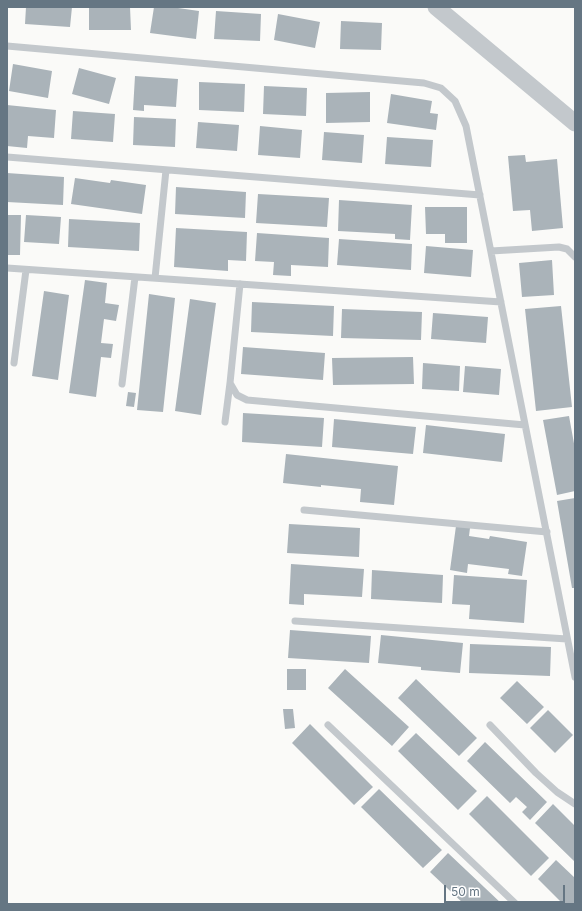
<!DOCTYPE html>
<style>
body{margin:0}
#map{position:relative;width:582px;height:911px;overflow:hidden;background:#fafaf8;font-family:Inter,sans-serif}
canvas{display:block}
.frame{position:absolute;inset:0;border:8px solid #657683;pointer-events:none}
.scale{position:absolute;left:444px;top:885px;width:121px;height:18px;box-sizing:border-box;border:2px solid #657683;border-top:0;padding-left:5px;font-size:12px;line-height:14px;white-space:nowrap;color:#657683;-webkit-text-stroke:3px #fff;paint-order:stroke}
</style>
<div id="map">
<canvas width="582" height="911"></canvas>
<div class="frame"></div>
<div class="scale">50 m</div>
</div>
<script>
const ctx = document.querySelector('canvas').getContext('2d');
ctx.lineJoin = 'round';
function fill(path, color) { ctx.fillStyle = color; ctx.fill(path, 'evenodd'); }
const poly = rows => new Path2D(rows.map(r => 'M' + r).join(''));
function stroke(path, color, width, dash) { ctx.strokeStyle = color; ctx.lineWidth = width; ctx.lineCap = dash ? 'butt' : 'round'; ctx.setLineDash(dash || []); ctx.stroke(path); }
const building = poly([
 [26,7,72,7,70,27,25,24],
 [89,7,130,7,131,30,89,30],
 [154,7,171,7,199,11,196,39,150,33],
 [216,11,261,14,260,41,214,39],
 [278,14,320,22,315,48,274,40],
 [341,21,382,23,381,50,340,49],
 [13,64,52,71,48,98,9,91],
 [79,68,116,78,109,104,72,94],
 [135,76,178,79,176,107,144,105,144,111,133,110],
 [199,82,245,84,244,112,199,110],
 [264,86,307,88,306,116,263,114],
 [370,92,370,122,326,123,326,93],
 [391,94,432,101,430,113,438,114,436,130,387,123],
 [7,105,56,110,54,138,28,136,27,148,7,146],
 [73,111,115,114,113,142,71,139],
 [134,117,176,119,175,147,133,145],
 [198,122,239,125,237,151,196,148],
 [260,126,302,130,300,158,258,155],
 [324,132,364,135,362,163,322,160],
 [387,137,433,140,431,167,385,164],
 [525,155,526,162,557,159,563,228,532,231,530,210,513,211,508,156],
 [7,173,64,177,63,205,7,202],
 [75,178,110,183,111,180,146,185,142,214,71,204],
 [176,187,246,192,245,218,175,214],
 [258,194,329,198,327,227,256,223],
 [339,200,412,205,410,240,395,239,395,234,338,231],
 [425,207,467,207,467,243,445,243,445,234,426,234],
 [7,215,21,215,20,255,7,255],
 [26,215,61,217,59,244,24,242],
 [69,219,140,223,139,251,68,247],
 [176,228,247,232,246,261,228,260,228,271,174,267],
 [257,233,329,238,328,267,291,265,291,276,273,275,274,262,255,261],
 [339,239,412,244,411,270,337,265],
 [426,246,473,250,471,277,424,273],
 [552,260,554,295,522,297,519,263],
 [85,280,107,283,105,303,119,305,116,321,104,319,101,343,113,344,111,358,101,357,96,397,69,393],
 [44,291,69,295,58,380,32,376],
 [149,294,175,298,163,412,137,410],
 [190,299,216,303,201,415,175,411],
 [252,302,334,306,333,336,251,332],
 [561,306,572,407,536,411,525,309],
 [342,309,422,312,421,340,341,338],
 [433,313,488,317,486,343,431,339],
 [243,347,325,353,323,380,241,374],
 [413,357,414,384,333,385,332,358],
 [423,363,460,366,459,391,422,389],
 [465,366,501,369,499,395,463,392],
 [128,392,136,393,134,407,126,406],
 [243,413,324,418,322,447,242,442],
 [569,416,575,449,575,491,557,495,543,420],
 [334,419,416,427,413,454,332,447],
 [426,425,505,434,502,462,423,453],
 [286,454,398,466,394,505,360,502,361,489,321,485,321,487,283,483],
 [575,498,575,588,572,588,557,501],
 [289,524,360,528,359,557,287,553],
 [456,526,470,528,469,536,489,539,490,536,527,542,522,576,508,574,509,569,468,564,467,573,450,570],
 [291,564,364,569,362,597,304,594,304,605,289,604],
 [372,570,443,575,442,603,371,599],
 [454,575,527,580,524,623,469,619,470,605,452,604],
 [290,630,371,636,369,663,288,658],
 [381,635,463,643,460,673,421,670,421,667,378,663],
 [470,644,551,647,550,676,469,673],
 [287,669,306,669,306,690,287,690],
 [345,669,409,727,392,746,328,688],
 [416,679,477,738,459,756,398,698],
 [517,681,544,707,527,724,500,698],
 [283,709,293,709,295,728,285,729],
 [548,710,573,735,555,753,530,728],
 [310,724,373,787,354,805,292,743],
 [416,733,477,791,458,810,398,751],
 [485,742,547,802,530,820,522,812,527,807,516,797,510,803,467,761],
 [379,789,442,850,423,868,361,807],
 [487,796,549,858,531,876,469,814],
 [553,804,575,826,575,862,535,823],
 [448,853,502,904,464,904,430,872],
 [556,860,575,878,575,904,563,904,538,879]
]);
const service = poly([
 [7,46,424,83,441,88,455,101,466,126,575,677],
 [7,157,480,195],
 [491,251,559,247,567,249,575,257],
 [7,268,501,302],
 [155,278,166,170],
 [240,284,230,383,237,395,247,400,525,425],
 [14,363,26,270],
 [122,384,135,277],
 [225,422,230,383],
 [304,510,547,532],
 [295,621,567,639],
 [328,725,516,904],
 [490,725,536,773,557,792,575,804]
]);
const tertiary = poly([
 [436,7,575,123]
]);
fill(building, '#aab3b9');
stroke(service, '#c3c8cc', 7);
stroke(tertiary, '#c3c8cc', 17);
</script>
